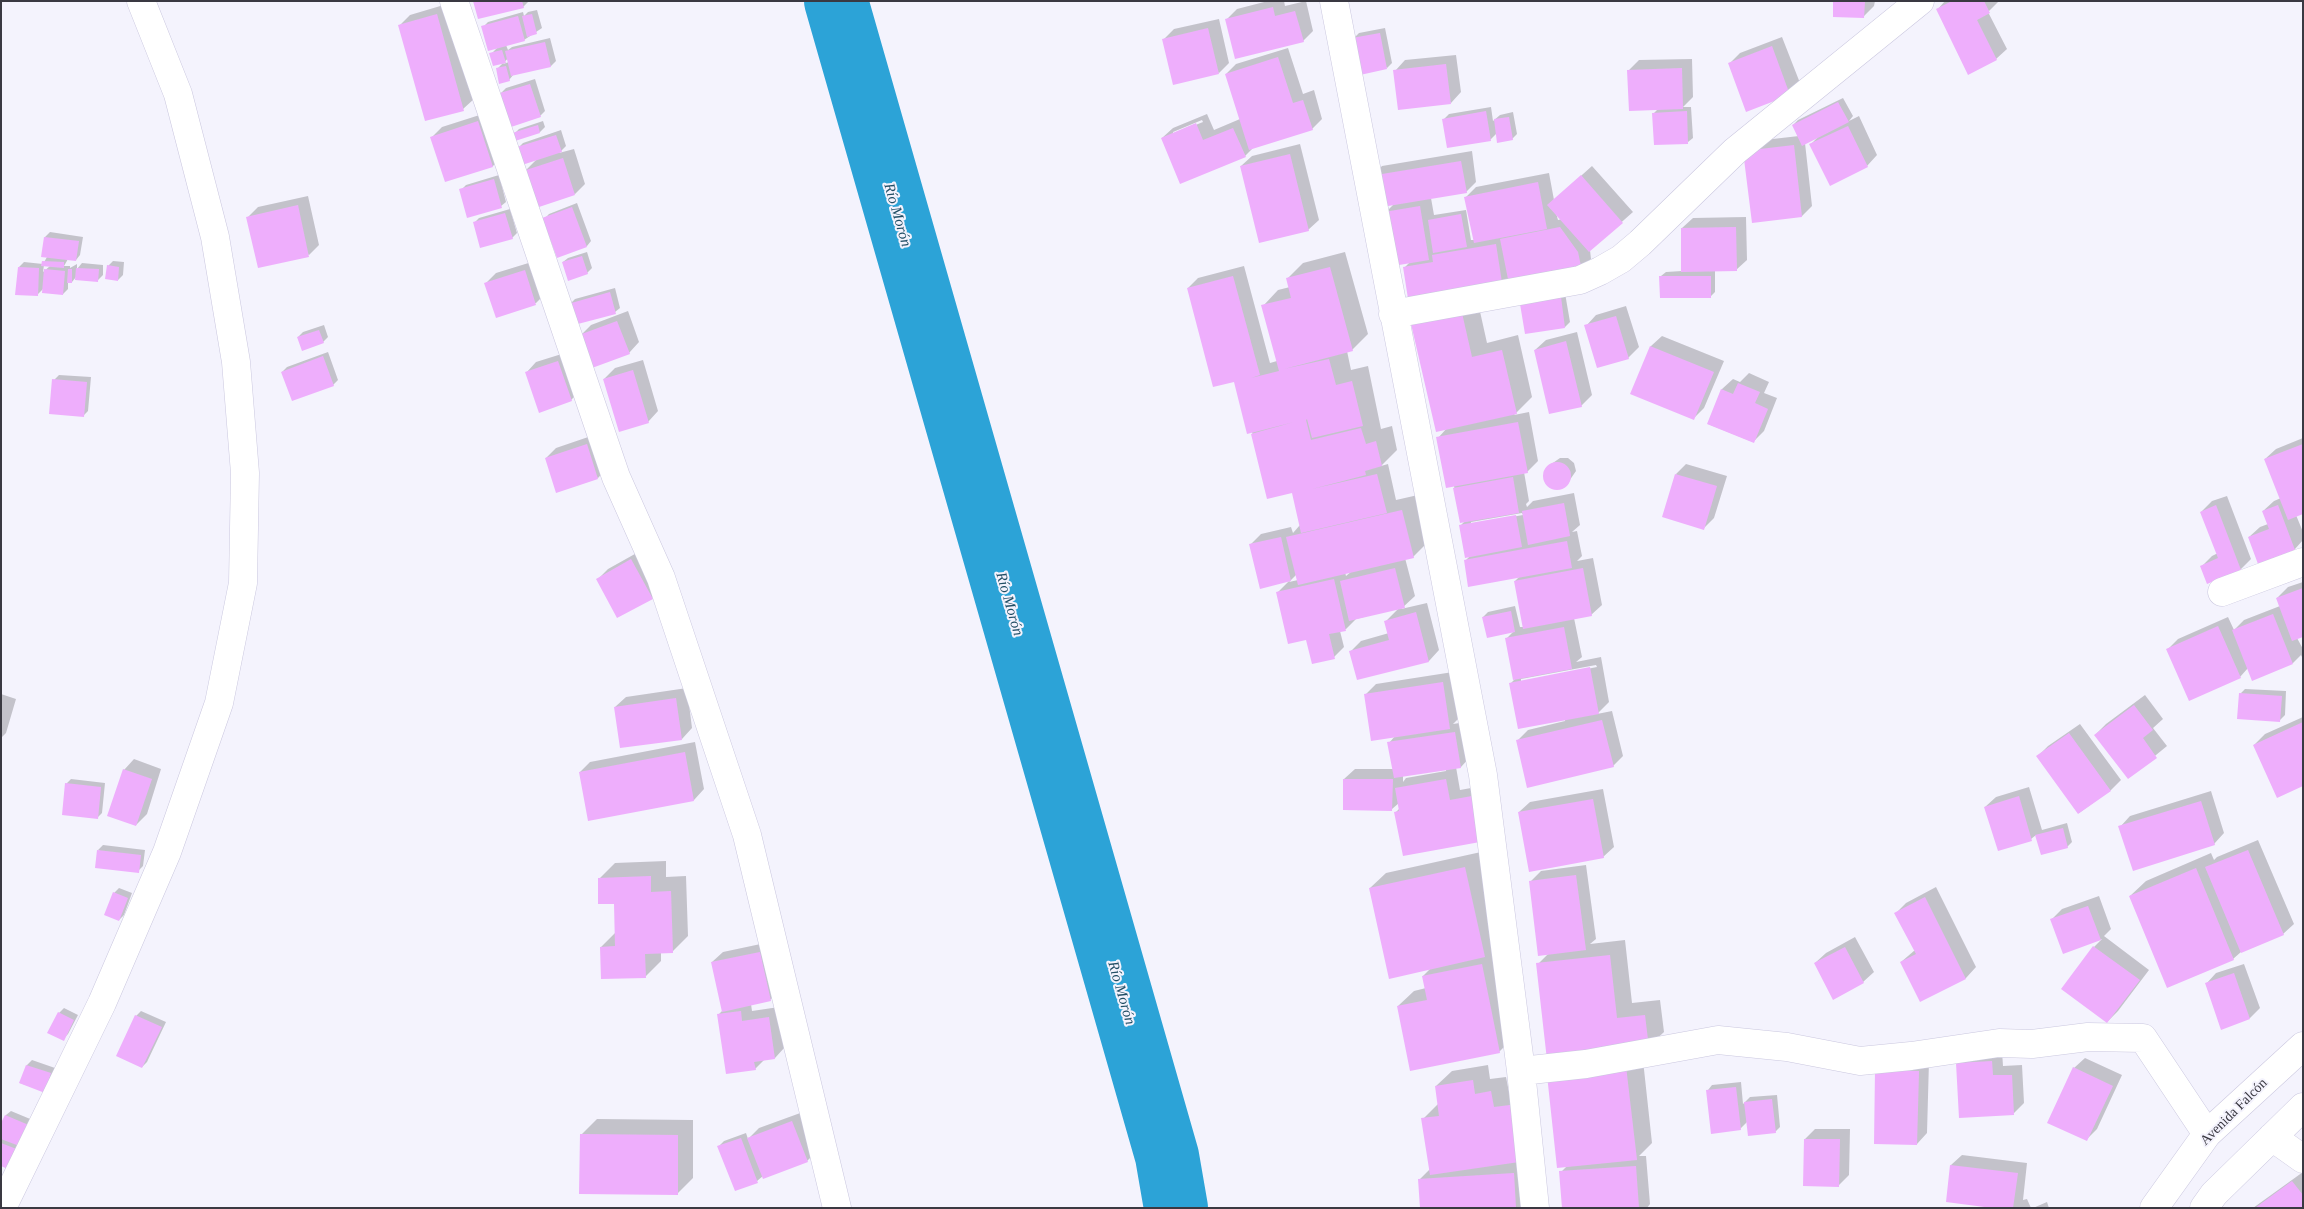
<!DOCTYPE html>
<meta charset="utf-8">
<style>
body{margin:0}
#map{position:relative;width:2304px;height:1209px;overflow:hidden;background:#f4f3fd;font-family:"Times New Roman",serif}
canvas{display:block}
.frame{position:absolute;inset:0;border:2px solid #3a3942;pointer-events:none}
</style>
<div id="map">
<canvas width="2304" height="1209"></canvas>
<div class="frame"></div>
</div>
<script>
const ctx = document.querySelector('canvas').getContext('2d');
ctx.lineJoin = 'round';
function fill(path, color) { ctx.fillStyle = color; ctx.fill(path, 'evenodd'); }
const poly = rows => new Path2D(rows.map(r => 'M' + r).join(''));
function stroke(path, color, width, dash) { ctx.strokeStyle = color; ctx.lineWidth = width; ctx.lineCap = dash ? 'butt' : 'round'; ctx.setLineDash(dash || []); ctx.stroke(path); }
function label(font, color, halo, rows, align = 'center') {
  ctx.font = font + ' "Times New Roman",serif'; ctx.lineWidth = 4; ctx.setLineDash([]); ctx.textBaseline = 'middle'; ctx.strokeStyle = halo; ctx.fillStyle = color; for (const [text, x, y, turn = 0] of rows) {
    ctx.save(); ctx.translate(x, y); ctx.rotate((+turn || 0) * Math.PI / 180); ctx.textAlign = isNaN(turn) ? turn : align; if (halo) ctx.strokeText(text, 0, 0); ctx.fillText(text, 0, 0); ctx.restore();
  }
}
const shadow = poly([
 [474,1,529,1,523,7],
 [1268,1,1284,1,1285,6,1306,1,1313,31,1303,41,1226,20,1237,9],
 [1834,1,1875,1,1874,6,1864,16],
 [1945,1,1999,1,1988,12,2007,49,1996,59,1937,10],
 [447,4,474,99,463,109,400,25,410,15],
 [537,10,542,28,524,40,506,45,508,50,512,47,550,38,556,61,551,66,514,74,509,80,497,69,504,62,491,54,498,47,483,27,488,22,523,12,524,16,528,12],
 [508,58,509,62,503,64],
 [1219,19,1229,63,1219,73,1163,40,1174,29],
 [1385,28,1392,63,1387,68,1354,38,1359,33],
 [1782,37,1800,83,1789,94,1729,64,1740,53],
 [1288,48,1303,94,1314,90,1322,119,1312,129,1254,147,1245,156,1162,138,1173,128,1207,114,1214,130,1240,119,1226,74,1236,64],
 [1202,120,1203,122,1173,134,1173,132],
 [1456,55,1461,92,1451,103,1395,71,1405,60],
 [1692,59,1693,97,1683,107,1691,107,1693,138,1688,142,1654,113,1658,109,1628,71,1639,60],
 [535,79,545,111,540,116,501,93,506,88],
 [1843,98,1853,116,1849,121,1859,116,1877,155,1867,166,1811,144,1818,137,1805,143,1812,206,1802,216,1753,222,1755,141,1799,136,1793,125,1798,120],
 [1491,107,1493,121,1500,115,1513,112,1517,134,1512,139,1497,133,1490,140,1444,119,1449,114],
 [489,112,503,155,493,166,446,180,432,137,442,127],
 [543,121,545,127,540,132,514,134,519,129],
 [561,130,566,146,559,153,574,149,585,184,575,194,525,171,537,159,518,148,523,143],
 [1300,144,1319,220,1308,230,1241,166,1252,156],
 [1472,151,1476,182,1466,192,1431,198,1434,215,1466,210,1471,240,1474,240,1466,197,1476,187,1549,173,1554,200,1592,166,1633,212,1590,250,1591,259,1581,269,1503,288,1404,268,1410,262,1386,212,1394,204,1372,176,1382,166],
 [1556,213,1562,219,1558,220],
 [499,175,506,202,501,206,461,190,466,185],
 [308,196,319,245,309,255,248,217,258,207],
 [577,203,591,241,587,246,558,256,544,219,549,214],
 [510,209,517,233,512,238,474,223,479,218],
 [1746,217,1747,260,1736,270,1715,270,1715,292,1710,297,1661,276,1666,272,1682,271,1682,228,1693,218],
 [50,232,83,237,80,255,76,260,68,259,64,266,70,266,70,268,77,264,77,269,82,263,103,265,103,275,98,280,76,277,72,282,68,282,68,289,63,294,44,288,37,295,19,267,24,262,43,264,47,257,45,237],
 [44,265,50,266,43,272],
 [587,252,592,268,587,273,563,262,568,258],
 [1345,252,1368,334,1352,350,1347,351,1351,370,1368,366,1381,429,1392,426,1397,450,1381,466,1388,464,1396,500,1418,495,1429,541,1413,557,1405,558,1415,596,1401,609,1427,603,1439,650,1429,661,1358,679,1351,651,1361,641,1389,633,1386,621,1399,608,1356,619,1346,629,1340,631,1344,647,1334,657,1307,638,1277,593,1289,581,1251,544,1261,534,1291,527,1293,533,1300,525,1296,491,1268,498,1252,432,1236,383,1188,288,1198,278,1244,266,1270,363,1277,361,1263,306,1278,290,1290,287,1287,279,1303,263],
 [1352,571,1346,576,1345,572],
 [1296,575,1298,580,1289,582],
 [113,261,124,262,123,275,118,280,108,266],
 [535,261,546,293,536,303,497,316,486,283,496,273],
 [615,288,620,308,615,312,570,304,575,299],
 [1565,293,1570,322,1565,327,1526,332],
 [1477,298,1487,343,1518,335,1532,397,1514,415,1529,412,1538,461,1527,472,1524,472,1529,501,1526,504,1527,507,1533,501,1574,493,1580,525,1572,532,1577,531,1582,556,1577,561,1593,558,1602,605,1591,615,1574,618,1582,657,1576,662,1601,657,1609,702,1597,714,1612,711,1623,756,1613,766,1518,740,1528,730,1565,721,1565,719,1511,683,1515,679,1506,639,1514,631,1483,617,1488,612,1515,606,1520,627,1524,627,1515,581,1520,576,1465,561,1470,556,1460,526,1465,521,1461,522,1454,486,1438,438,1447,428,1413,324],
 [1522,513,1523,515,1471,524,1471,522],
 [1596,665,1597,667,1521,682,1521,679],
 [1626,306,1639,347,1628,358,1586,326,1596,315],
 [628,311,639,342,629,353,581,335,591,325],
 [324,325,328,337,323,342,298,337,303,332],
 [1577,332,1592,395,1581,406,1535,350,1546,340],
 [1662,336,1724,361,1704,408,1694,418,1632,393,1651,346],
 [328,352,338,380,333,385,282,372,287,367],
 [568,352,582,389,571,400,526,373,536,362],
 [643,360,658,411,648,422,604,379,615,368],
 [1749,373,1769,382,1764,393,1777,398,1764,431,1753,442,1708,424,1722,389,1733,379,1740,382],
 [59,375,91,377,88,411,83,416,54,380],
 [597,434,608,467,598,478,546,458,556,448],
 [2303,438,2303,513,2296,515,2303,532,2303,540,2295,549,2259,562,2249,537,2260,527,2268,524,2263,511,2274,501,2281,498,2265,459,2276,449],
 [1560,458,1568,458,1574,463,1576,471,1567,484,1561,488,1553,488,1546,482,1544,475,1547,467],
 [1686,464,1727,476,1714,518,1703,529,1676,474],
 [2227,496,2251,559,2241,569,2202,566,2212,556,2218,553,2201,512,2212,501],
 [642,550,662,587,652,598,598,579,608,569],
 [2303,582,2303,636,2297,638,2303,649,2303,659,2301,655,2293,663,2248,668,2240,677,2168,649,2178,639,2228,617,2234,630,2244,620,2280,606,2277,598,2288,587],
 [1453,672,1460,717,1453,724,1466,722,1471,756,1461,767,1456,767,1460,790,1482,786,1490,830,1396,812,1400,808,1399,803,1392,809,1344,779,1355,769,1393,769,1389,743,1395,736,1365,695,1376,684],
 [1446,769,1446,771,1406,778,1403,782,1403,776],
 [687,688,692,728,682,739,615,707,626,697],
 [2245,689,2286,691,2285,715,2280,720,2240,694],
 [1,694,16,699,6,733,1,738],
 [2145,695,2163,719,2153,728,2167,746,2128,778,2095,735,2106,724],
 [2303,717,2303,785,2254,745,2265,734],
 [2080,724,2121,780,2111,790,2079,813,2038,756,2048,746],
 [695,742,704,789,694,800,589,819,580,772,590,762],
 [134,759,161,769,147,814,136,825,124,770],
 [71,779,105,783,102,813,97,818,66,784],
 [2029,787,2042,830,2067,823,2072,842,2067,847,2041,853,2036,835,2031,839,1985,807,1996,797],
 [1603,789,1614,847,1603,857,1519,812,1530,802],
 [2211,791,2224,833,2214,844,2120,827,2130,816],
 [2258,840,2294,924,2283,934,2241,952,2233,959,2130,896,2146,881,2211,853,2214,860,2217,857],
 [103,845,145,850,143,866,138,871,98,850],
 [1481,852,1500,941,1491,950,1498,949,1515,1036,1499,1052,1398,1006,1414,991,1426,988,1423,976,1431,968,1370,888,1386,873],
 [666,861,666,877,686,876,688,936,672,952,661,952,661,961,645,977,601,947,616,932,615,903,599,879,615,863],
 [1586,865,1596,939,1590,944,1625,940,1632,1003,1660,1000,1664,1032,1648,1047,1538,964,1548,954,1530,882,1541,871],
 [1936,887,1976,967,1966,978,1921,1000,1901,962,1915,950,1896,913,1906,903],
 [119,888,132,893,124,915,119,920,114,893],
 [2099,896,2111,929,2104,936,2149,970,2118,1011,2107,1022,2094,947,2102,939,2064,952,2052,919,2062,909],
 [1855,937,1874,972,1863,982,1815,963,1826,953],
 [770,942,780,990,770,1000,751,1004,752,1011,779,1007,785,1047,775,1058,765,1059,755,1069,718,1015,723,1010,712,962,723,952],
 [2244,964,2260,1008,2250,1018,2221,1028,2206,984,2216,973],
 [64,1008,78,1015,68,1034,63,1039,59,1013],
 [141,1011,166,1022,147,1062,142,1067,118,1056,136,1016],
 [1642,1051,1652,1143,1639,1156,1646,1156,1650,1204,1647,1208,1563,1208,1561,1172,1567,1166,1548,1075],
 [2002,1051,2003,1066,2022,1065,2024,1103,2014,1113,1960,1117,1957,1064,1967,1053],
 [2085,1058,2122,1075,2097,1129,2086,1140,2074,1068],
 [32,1060,55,1068,44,1091,20,1083,27,1065],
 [1929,1061,1927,1133,1917,1144,1876,1070],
 [1488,1065,1490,1079,1506,1077,1509,1092,1525,1090,1534,1146,1516,1164,1524,1163,1527,1208,1421,1208,1419,1180,1430,1169,1423,1119,1439,1103,1436,1086,1452,1071],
 [1741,1082,1743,1104,1750,1097,1777,1095,1780,1127,1775,1132,1747,1122,1740,1129,1708,1090,1712,1085],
 [11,1111,35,1121,26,1141,1,1165,1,1126,6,1115],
 [803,1112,818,1150,807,1161,763,1176,757,1181,735,1189,719,1146,724,1141,746,1133,748,1139,759,1128],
 [597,1119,693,1120,693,1178,677,1194,581,1135],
 [1815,1129,1850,1129,1849,1175,1839,1185,1805,1139],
 [1962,1155,2027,1163,2023,1200,2027,1199,2031,1208,2002,1208,1947,1201,1951,1165],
 [2303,1172,2303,1208,2253,1208],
 [2047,1202,2049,1208,2033,1208]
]);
const river = poly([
 [836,1,1167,1156,1176,1208]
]);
const building = poly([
 [473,1,522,1,524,8,478,19],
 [1833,1,1865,1,1864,18,1833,17],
 [1952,1,1984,1,1990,13,1977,20,1997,60,1968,75,1936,9],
 [1273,7,1275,16,1295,11,1304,42,1235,59,1225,19],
 [437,14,464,111,425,121,398,25],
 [532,14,537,34,527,37,522,16],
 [518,16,525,41,488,51,481,26],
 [1208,28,1219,74,1173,85,1162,39],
 [1380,33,1387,69,1360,75,1352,38],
 [545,42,551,67,511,76,505,51],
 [1772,46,1790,95,1746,112,1728,63],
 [502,50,506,63,493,66,489,53],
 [1278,57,1293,103,1303,100,1313,130,1249,150,1225,74],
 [1446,64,1451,104,1398,110,1393,70],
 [506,66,510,81,499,84,496,68],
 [1682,68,1683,109,1629,111,1627,70],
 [530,84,541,117,511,127,500,93],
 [1838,102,1849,122,1802,146,1792,125],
 [1486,111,1491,141,1447,148,1442,119],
 [1687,111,1688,144,1654,145,1652,113],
 [1509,117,1513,140,1497,143,1494,119],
 [478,121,493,167,445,182,430,137],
 [1196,123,1203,140,1233,128,1246,157,1180,184,1161,138],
 [538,125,540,133,515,141,512,133],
 [1848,126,1868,167,1830,186,1809,144],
 [556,135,562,152,522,165,517,147],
 [1794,145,1802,217,1752,223,1743,151],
 [1290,154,1309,231,1259,243,1240,166],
 [563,158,575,195,536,208,523,171],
 [1461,161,1467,193,1376,208,1370,176],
 [1581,175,1623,223,1589,252,1547,205],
 [494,179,502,208,467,218,459,189],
 [1538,182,1547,229,1474,243,1464,197],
 [298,205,309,257,258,268,246,217],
 [1420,206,1429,260,1393,266,1384,212],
 [572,207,587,247,557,258,542,218],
 [505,213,513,239,480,248,473,222],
 [1461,214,1467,247,1433,253,1428,220],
 [1560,227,1578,252,1582,271,1509,284,1500,239],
 [1736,227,1737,271,1681,272,1681,228],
 [44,237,79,241,76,261,41,257],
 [1496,244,1503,289,1409,305,1403,267,1433,262,1432,255],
 [582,256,588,274,568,281,562,262],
 [42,261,64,262,64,268,41,266],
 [107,265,119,267,118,281,105,279],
 [18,267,39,268,38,296,15,295],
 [1330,267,1353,351,1284,369,1329,359,1336,385,1352,381,1363,426,1312,438,1307,419,1306,420,1311,440,1361,428,1366,444,1376,441,1382,466,1365,471,1366,475,1312,489,1377,474,1387,513,1301,533,1292,493,1267,499,1251,434,1294,422,1247,434,1234,382,1213,387,1187,288,1233,276,1260,375,1251,378,1279,371,1261,305,1291,298,1286,278],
 [76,268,99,269,98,282,75,280],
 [44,269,65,271,63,295,42,293],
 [68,269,72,269,72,283,67,283],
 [525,270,536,305,496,318,484,283],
 [1659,276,1711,276,1711,298,1660,298],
 [610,292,616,314,574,325,568,304],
 [1561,297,1565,328,1525,334,1520,304],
 [1462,313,1472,357,1502,350,1517,414,1436,432,1411,324],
 [1616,316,1629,359,1597,368,1584,325],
 [617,321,630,354,592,368,579,335],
 [319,330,324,343,302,351,297,337],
 [1566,341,1582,407,1549,414,1534,350],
 [1650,346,1714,372,1694,420,1630,394],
 [323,356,334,386,292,401,281,372],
 [558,361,572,401,539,413,525,372],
 [633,370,649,423,619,432,603,379],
 [52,379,87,382,84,417,49,414],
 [1738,383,1760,392,1755,403,1768,409,1754,443,1707,424,1721,389,1733,394],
 [1518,422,1528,473,1446,488,1436,437],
 [587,444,598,479,556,493,545,458],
 [2303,444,2303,514,2288,520,2264,459],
 '1543 476a14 14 0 1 1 28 0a14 14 0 1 1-28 0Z',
 [1675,474,1717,486,1704,530,1662,517],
 [1513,477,1519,513,1460,523,1453,488],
 [1564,503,1570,536,1528,545,1522,511],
 [2216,505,2241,570,2207,584,2200,566,2218,558,2200,512],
 [2278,505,2295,550,2258,564,2248,537,2269,529,2262,511],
 [1402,510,1414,558,1298,585,1286,537],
 [1516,515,1522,547,1465,558,1459,525],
 [1281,537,1291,581,1260,589,1249,544],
 [1567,541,1572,568,1468,587,1464,560],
 [631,559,653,599,617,618,596,579],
 [1395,568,1405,608,1349,621,1340,581],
 [1583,568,1592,616,1523,629,1514,581],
 [1334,579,1346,631,1329,634,1335,659,1312,664,1306,640,1288,644,1276,592],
 [2303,588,2303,637,2292,641,2276,598],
 [1511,611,1515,632,1487,638,1482,617],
 [1416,612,1429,662,1357,680,1349,651,1389,640,1384,621],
 [2273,614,2293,664,2252,681,2232,630],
 [2218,626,2241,678,2189,701,2166,649],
 [1564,627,1572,669,1513,680,1505,638],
 [1590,667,1599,714,1518,729,1509,683],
 [1443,682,1450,729,1371,741,1364,694],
 [2239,693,2282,696,2280,722,2237,719],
 [676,698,682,740,620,748,614,707],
 [2134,705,2153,730,2143,738,2157,758,2128,779,2094,735],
 [1602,720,1614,767,1527,788,1516,740],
 [2303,722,2303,786,2277,798,2253,745],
 [1455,732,1461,768,1394,778,1387,742],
 [2069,733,2111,791,2078,814,2036,756],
 [685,752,694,801,588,821,579,772],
 [123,769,152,779,136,826,107,816],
 [1343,779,1393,779,1392,811,1343,810],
 [1446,779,1450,800,1472,796,1480,842,1403,856,1394,812,1399,811,1395,788],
 [65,783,101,787,98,819,62,815],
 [2019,796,2032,841,1998,851,1984,807],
 [1593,799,1604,858,1529,872,1518,812],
 [2201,801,2215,845,2133,871,2118,826],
 [2063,828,2068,848,2041,855,2035,835],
 [97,850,141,855,139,873,95,868],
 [2248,850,2284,935,2241,953,2205,867],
 [1465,867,1485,957,1389,979,1369,888],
 [2196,868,2234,960,2167,988,2129,896],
 [1576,875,1586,950,1538,956,1529,881],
 [651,876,651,892,671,891,673,953,645,954,646,978,601,979,600,947,615,946,614,904,598,904,598,878],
 [113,892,128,898,119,921,104,915],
 [1925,897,1966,979,1920,1002,1900,962,1916,954,1894,913],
 [2088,906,2101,940,2063,954,2050,919],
 [2093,946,2140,980,2107,1023,2061,989],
 [1845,947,1864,983,1833,1000,1814,963],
 [760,952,771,1001,722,1012,711,962],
 [1610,955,1617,1018,1645,1015,1649,1048,1547,1060,1536,963],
 [1482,964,1500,1053,1410,1071,1397,1006,1427,1000,1422,976],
 [2234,973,2250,1019,2221,1030,2205,983],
 [741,1011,742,1021,769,1017,775,1059,754,1062,756,1070,726,1074,717,1014],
 [58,1012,74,1020,64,1041,47,1033],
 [135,1015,162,1027,142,1068,116,1056],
 [1992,1061,1993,1075,2012,1075,2014,1115,1959,1118,1956,1063],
 [26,1065,51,1073,45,1093,19,1083],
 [1626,1066,1637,1160,1557,1168,1547,1075],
 [2073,1067,2113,1086,2087,1141,2047,1123],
 [1875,1070,1919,1071,1917,1145,1874,1144],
 [1473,1080,1475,1094,1491,1091,1494,1107,1510,1105,1519,1162,1430,1175,1421,1118,1439,1116,1435,1086],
 [1736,1087,1741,1130,1711,1134,1706,1090],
 [1772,1099,1776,1133,1748,1136,1744,1102],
 [5,1115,31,1126,22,1147,1,1139,1,1123],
 [792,1121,808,1162,763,1179,747,1138],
 [580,1134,678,1135,678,1195,579,1194],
 [741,1138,758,1183,735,1191,717,1146],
 [1804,1139,1840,1139,1839,1187,1803,1186],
 [1,1143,19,1150,10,1170,1,1166],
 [1950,1165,2018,1173,2013,1208,1992,1208,1946,1202],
 [1636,1166,1639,1208,1562,1208,1559,1171],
 [1514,1173,1516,1208,1420,1208,1418,1179],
 [2292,1181,2303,1195,2303,1208,2255,1208]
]);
const minor = poly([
 [454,1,616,477,661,578,747,835,837,1208],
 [1334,1,1483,775,1521,1071,1535,1208],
 [1393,314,1580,280,1600,271,1621,259,1640,243,1735,151,1920,1],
 [2222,592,2303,562],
 [1521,1071,1586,1064,1718,1040,1787,1047,1860,1061,1911,1056,1999,1043,2032,1044,2088,1037,2143,1038,2207,1134],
 [2272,1137,2303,1159],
 [2,1208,102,1003,167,852,219,703,243,583,245,473,236,362,215,237,178,94,141,1],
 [2154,1208,2207,1134,2303,1046],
 [2204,1208,2214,1194,2303,1107]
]);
const streetNames = [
 ["Avenida Falcón",2234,1112,-45]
];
const waterNames = [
 ["Río Morón",897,215,74],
 ["Río Morón",1009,604,74],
 ["Río Morón",1121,993,74]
];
fill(shadow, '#0003');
stroke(river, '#2ca3d7', 64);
fill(building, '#eeaefc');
stroke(minor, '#cac7df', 29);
stroke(minor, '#fff', 28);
label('14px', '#3a3942', '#f4f3fd', streetNames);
label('italic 15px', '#214e65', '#f4f3fd', waterNames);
</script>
